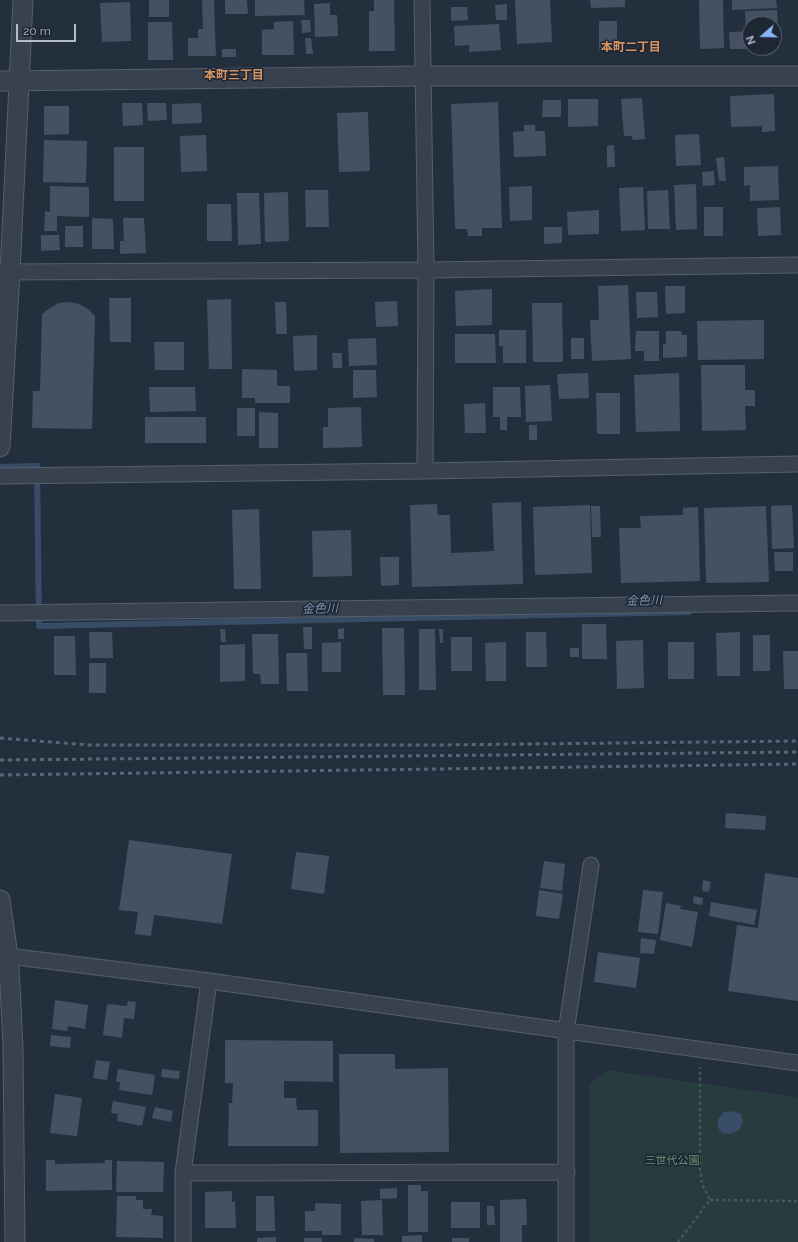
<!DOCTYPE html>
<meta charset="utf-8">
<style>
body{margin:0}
#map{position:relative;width:798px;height:1242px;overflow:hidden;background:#242f3e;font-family:Raleway,sans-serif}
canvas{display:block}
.north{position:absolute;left:742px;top:16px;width:40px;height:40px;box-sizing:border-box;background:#1d2633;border:1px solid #59626f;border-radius:50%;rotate:250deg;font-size:11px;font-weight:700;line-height:16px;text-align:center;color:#b4bcc9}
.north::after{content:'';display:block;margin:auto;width:14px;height:18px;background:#8ab4f8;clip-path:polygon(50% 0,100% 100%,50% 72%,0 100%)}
.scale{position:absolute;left:16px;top:24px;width:60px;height:18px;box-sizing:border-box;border:2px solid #b4bcc9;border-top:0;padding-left:5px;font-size:12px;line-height:14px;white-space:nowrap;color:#b4bcc9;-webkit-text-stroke:3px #1d2633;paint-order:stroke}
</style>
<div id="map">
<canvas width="798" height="1242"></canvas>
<div class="north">N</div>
<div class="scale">20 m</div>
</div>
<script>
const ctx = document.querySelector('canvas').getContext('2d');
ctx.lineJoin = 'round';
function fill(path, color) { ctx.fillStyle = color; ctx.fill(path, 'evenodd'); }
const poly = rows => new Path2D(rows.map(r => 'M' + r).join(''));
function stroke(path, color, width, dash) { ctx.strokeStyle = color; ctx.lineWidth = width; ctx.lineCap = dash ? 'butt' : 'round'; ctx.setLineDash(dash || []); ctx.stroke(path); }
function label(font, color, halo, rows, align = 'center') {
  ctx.font = font + ' Raleway,"Noto Sans JP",sans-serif'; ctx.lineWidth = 3; ctx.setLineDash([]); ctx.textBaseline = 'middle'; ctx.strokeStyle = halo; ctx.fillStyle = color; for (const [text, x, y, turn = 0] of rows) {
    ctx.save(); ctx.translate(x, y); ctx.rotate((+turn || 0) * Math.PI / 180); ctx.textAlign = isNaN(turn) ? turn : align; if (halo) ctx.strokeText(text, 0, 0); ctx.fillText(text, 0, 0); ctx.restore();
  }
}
const green = poly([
 [607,1070,798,1097,798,1242,589,1242,589,1084]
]);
const water = poly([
 [732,1111,741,1114,743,1122,739,1130,730,1134,722,1133,718,1128,718,1119,724,1112]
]);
const stream = poly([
 [0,467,37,466,39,626,689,612]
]);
const building = poly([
 [149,0,169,0,169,17,149,17],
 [202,0,214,0,216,56,188,56,188,38,198,38,198,29,203,29],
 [225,0,247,0,248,14,225,14],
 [255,0,304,0,305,15,255,16],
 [374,0,394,0,395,51,369,51,369,11,374,11],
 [515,0,550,0,552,42,517,44],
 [590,0,625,0,625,7,591,8],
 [699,0,723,0,724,48,700,49],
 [732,0,776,0,777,8,732,10],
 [130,2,131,41,102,42,100,3],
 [330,3,330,15,337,15,338,36,315,37,314,4],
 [507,4,507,20,496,20,495,5],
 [451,7,467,7,468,20,451,21],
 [777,10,778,28,774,28,774,24,750,24,750,29,746,29,745,11],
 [301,20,310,20,311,32,302,33],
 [293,21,294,55,262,55,262,30,274,29,274,22],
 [599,21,617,21,617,50,599,50],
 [148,22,172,22,173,60,148,60],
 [499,24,501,50,469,52,469,45,455,46,454,26],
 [750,31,750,49,730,49,729,32],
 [774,31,779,31,779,48,774,48],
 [305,38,311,38,313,54,306,54],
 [222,49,236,49,236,57,222,57],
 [774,94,775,131,762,132,762,126,731,127,730,96],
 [642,98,645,139,633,140,632,136,624,136,621,99],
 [568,99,598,99,598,126,568,127],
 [543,100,561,100,561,117,542,117],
 [498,102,502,228,482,228,482,236,468,236,467,229,455,229,451,104],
 [122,103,142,103,143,125,123,126],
 [147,103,166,103,167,120,148,121],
 [201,103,202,123,172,124,172,104],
 [44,106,69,106,69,134,44,135],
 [368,112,370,171,339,172,337,113],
 [524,125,535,125,535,131,545,131,546,156,514,157,513,132,524,131],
 [699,134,701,165,676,166,675,135],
 [206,135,207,171,181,172,180,136],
 [44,140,87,141,86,183,43,182],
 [614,145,615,167,607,167,607,146],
 [114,147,144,147,144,201,114,201],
 [724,157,726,181,719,181,716,158],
 [778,166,779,200,750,201,750,185,744,186,744,167],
 [714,171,715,185,703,186,702,172],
 [696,184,697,229,676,230,674,185],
 [50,186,89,187,89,217,57,216,57,231,44,231,45,211,50,212],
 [532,186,532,220,510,221,509,187],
 [643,187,645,230,621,231,619,188],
 [305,190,328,190,329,227,306,227],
 [668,190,670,229,648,229,647,191],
 [288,192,289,241,265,242,264,193],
 [237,193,259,193,261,244,238,245],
 [207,204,231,204,232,241,207,241],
 [704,207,723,207,723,236,704,236],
 [780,207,781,235,758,236,757,208],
 [599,210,599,234,568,235,567,212],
 [92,218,113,219,114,249,92,249],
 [123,218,144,218,146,253,120,254,120,241,124,241],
 [65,226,83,226,83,247,65,247],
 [544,227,562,227,562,243,544,244],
 [41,235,59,235,60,250,41,251],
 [628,285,631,359,592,361,590,320,599,320,598,286],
 [665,286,685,286,685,313,666,314],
 [492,289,492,325,456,326,455,291],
 [636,292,657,292,658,317,637,318],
 [109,298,131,298,131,342,110,342],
 [231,299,232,369,209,369,207,300],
 [397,301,398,326,376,327,375,302],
 [69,302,79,304,88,309,95,316,92,429,32,428,33,391,40,391,42,314,50,308,59,303],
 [275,302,286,302,287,334,276,334],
 [532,303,562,303,563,362,533,362],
 [764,320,764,359,698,360,697,321],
 [499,330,526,330,526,363,503,363,503,346,499,346],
 [636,331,659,331,659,361,644,361,644,351,635,351],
 [666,331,681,331,682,335,687,335,687,357,663,358,663,344,666,344],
 [455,334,495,334,496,363,455,363],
 [317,335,317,370,294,371,293,336],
 [376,338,377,365,349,366,348,339],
 [571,338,584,338,584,359,571,359],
 [154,342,184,342,184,370,155,370],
 [332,353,342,353,342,368,333,368],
 [701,365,745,365,745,390,755,390,755,406,745,406,746,430,702,431],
 [242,369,277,370,277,386,290,386,290,403,255,403,255,398,242,398],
 [353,370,376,370,377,397,353,398],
 [588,373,589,398,559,399,557,374],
 [679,373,680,431,636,432,634,375],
 [550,385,552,421,526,422,525,386],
 [149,387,195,387,196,411,150,412],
 [493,387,520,387,521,417,507,417,507,430,500,430,500,417,493,417],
 [596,393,620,393,620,434,597,434],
 [485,403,486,433,465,433,464,404],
 [361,407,362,447,323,448,323,427,328,427,328,408],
 [237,408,255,408,255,436,237,436],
 [259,412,278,413,278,448,259,448],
 [145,417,206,417,206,443,145,443],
 [529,425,537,425,537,440,529,440],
 [521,502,523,584,412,587,410,505,437,504,438,515,450,515,451,553,494,551,492,503],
 [590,505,592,573,535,575,533,507],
 [792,505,794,548,772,549,771,506],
 [591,506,600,506,601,537,592,537],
 [766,506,769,582,706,583,704,508],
 [698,507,700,581,621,583,619,528,641,528,640,516,683,515,683,508],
 [259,509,261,589,234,589,232,510],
 [351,530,352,576,313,577,312,531],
 [774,552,793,552,793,571,775,571],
 [380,557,399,557,399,585,381,586],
 [582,624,606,624,607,659,582,659],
 [303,627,312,627,312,649,304,649],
 [344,628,344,639,338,639,338,629],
 [382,628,404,628,405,695,383,695],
 [220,629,225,629,226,642,221,642],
 [419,629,435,629,436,690,419,690],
 [439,629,443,629,443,643,440,643],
 [89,632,112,632,113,658,90,658],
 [526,632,546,632,547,667,526,667],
 [740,632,740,676,717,676,716,633],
 [252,634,278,634,279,684,261,684,260,674,253,674],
 [753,635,770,635,770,671,753,671],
 [54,636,75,636,76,675,54,675],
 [451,637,472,637,472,671,451,671],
 [643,640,644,688,617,689,616,641],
 [341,642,341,672,322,672,322,643],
 [506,642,506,681,486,681,485,643],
 [668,642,694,642,694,679,668,679],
 [245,644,245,681,220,682,220,645],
 [570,648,579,648,579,657,570,657],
 [783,651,798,651,798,689,784,689],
 [286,653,307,653,308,691,287,691],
 [89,663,106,663,106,693,89,693],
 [726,813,766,816,765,830,725,828],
 [129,840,232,854,222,924,154,915,151,936,135,934,138,912,119,910],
 [296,852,329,856,324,894,291,889],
 [544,861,565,864,562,891,540,888],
 [765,873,798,878,798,1001,728,991,737,925,758,928],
 [703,880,711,882,709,892,702,891],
 [539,890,563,894,559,919,536,916],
 [643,890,663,892,658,934,638,932],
 [694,896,703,898,702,905,693,903],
 [711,902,757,910,754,925,709,916],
 [666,903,681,906,680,909,698,912,692,947,660,940],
 [641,938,656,940,654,954,640,953],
 [598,952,640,958,636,988,594,982],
 [55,1000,88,1005,85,1029,68,1026,67,1031,52,1029],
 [128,1001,136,1002,134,1019,124,1018,122,1038,103,1035,107,1004,127,1006],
 [51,1035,71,1037,70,1048,50,1046],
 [225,1040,333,1041,333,1082,284,1081,284,1098,296,1098,297,1110,318,1110,318,1146,228,1146,229,1103,232,1103,233,1083,225,1083],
 [339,1054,395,1054,395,1069,448,1068,449,1152,340,1153],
 [96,1060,110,1062,107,1080,93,1078],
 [118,1069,155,1075,152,1095,119,1090,120,1082,116,1082],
 [162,1069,180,1071,179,1079,161,1077],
 [55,1094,82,1098,77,1136,50,1133],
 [113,1101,146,1107,142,1126,117,1121,118,1114,111,1113],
 [155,1107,173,1111,171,1122,152,1118],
 [46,1160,55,1160,55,1164,105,1163,105,1160,112,1160,112,1190,46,1191],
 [117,1161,164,1162,163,1192,116,1192],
 [408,1185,421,1185,421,1191,428,1191,428,1232,408,1232],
 [397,1188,397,1198,380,1199,380,1189],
 [232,1191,232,1202,235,1202,236,1228,205,1228,205,1192],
 [117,1196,136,1196,136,1200,143,1200,143,1209,152,1209,151,1215,163,1216,163,1238,116,1237],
 [256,1196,274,1196,275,1231,256,1231],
 [526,1199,527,1225,522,1225,522,1242,500,1242,500,1200],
 [382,1200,383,1235,362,1235,361,1201],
 [451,1202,480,1202,480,1228,451,1228],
 [315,1203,341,1204,341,1235,322,1235,322,1231,305,1231,305,1211,315,1211],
 [487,1206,494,1206,495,1225,487,1225],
 [422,1235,422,1242,402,1242,402,1236],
 [276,1237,276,1242,257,1242,257,1238],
 [304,1238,322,1238,322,1242,304,1242],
 [354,1238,374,1239,374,1242,354,1242],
 [452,1238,469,1238,469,1242,452,1242]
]);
const path = poly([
 [710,1200,798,1201],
 [678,1242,710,1200,702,1184,700,1168,700,1067]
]);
const minor = poly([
 [422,0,426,270,425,471],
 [0,272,426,270,798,265],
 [0,476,425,471,798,464],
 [0,613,798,603],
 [8,956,209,981,798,1063],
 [183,1173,567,1172],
 [183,1242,183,1173,209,981],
 [566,1242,566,1032,591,865]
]);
const tertiary = poly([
 [0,81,422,76,798,76],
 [0,447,10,272,23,0],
 [0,900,8,956,10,985,13,1047,15,1242]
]);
const rail = poly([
 [0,738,89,745,437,745,798,741],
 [0,760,798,752],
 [0,775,798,764]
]);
const parkNames = [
 ["三世代公園",672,1161]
];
const neighbourhoodNames = [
 ["本町二丁目",631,47],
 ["本町三丁目",234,75]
];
const waterNames = [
 ["金色川",644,601,-1],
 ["金色川",320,609,-1]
];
fill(green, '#263c3f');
fill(water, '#394c67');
stroke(stream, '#394c67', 6);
fill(building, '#455162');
stroke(minor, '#565f6c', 17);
stroke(tertiary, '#565f6c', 21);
stroke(path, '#44595c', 2.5, [3, 3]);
stroke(minor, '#38414e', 15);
stroke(tertiary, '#38414e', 19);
stroke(rail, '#5a6575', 3, [4, 4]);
label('11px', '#6b9a76', '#1d2633', parkNames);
label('bold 12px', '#d59563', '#1d2633', neighbourhoodNames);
label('italic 12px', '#7c92b1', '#1d2633', waterNames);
</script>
